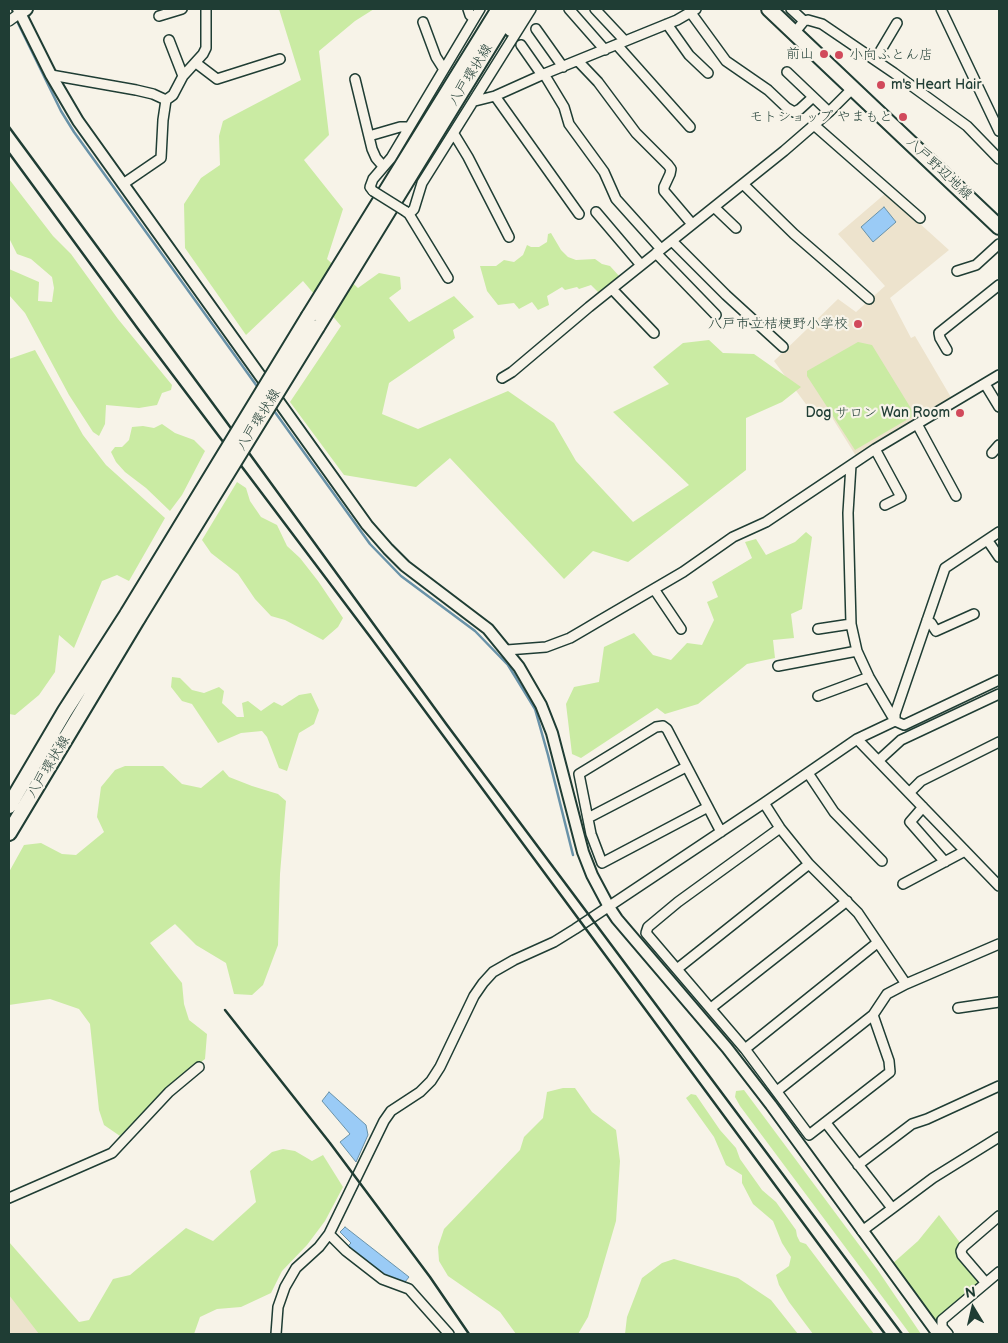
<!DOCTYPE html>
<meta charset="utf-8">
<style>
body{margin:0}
#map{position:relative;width:1008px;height:1343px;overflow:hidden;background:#f7f3e8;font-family:"Balsamiq Sans",sans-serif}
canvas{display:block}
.frame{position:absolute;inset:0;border:10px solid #1f3d34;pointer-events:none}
.north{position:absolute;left:948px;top:1283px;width:50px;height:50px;-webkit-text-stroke:4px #f7f3e8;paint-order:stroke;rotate:351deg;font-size:14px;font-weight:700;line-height:20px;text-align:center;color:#1f3d34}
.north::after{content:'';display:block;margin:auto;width:18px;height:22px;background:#1f3d34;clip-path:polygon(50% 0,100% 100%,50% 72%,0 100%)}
</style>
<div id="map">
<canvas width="1008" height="1343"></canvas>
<div class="frame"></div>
<div class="north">N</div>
</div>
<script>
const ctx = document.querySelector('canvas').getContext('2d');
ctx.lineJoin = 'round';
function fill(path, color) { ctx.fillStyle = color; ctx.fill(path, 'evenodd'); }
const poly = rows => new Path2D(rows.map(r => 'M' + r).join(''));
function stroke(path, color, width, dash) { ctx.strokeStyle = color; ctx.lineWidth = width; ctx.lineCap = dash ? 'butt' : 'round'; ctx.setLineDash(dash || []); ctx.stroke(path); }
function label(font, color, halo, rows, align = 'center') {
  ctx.font = font + ' "Balsamiq Sans","Klee One",sans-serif'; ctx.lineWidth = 4.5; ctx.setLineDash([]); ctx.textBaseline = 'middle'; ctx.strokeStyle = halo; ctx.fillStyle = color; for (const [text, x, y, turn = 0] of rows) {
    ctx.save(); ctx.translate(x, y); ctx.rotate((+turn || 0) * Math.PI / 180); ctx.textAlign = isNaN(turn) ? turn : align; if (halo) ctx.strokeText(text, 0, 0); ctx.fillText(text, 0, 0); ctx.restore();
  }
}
const built = poly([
 [886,193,949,250,890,298,911,338,915,336,952,399,856,456,828,411,814,415,774,361,838,299,856,312,885,286,838,234],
 [9,1294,41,1334,9,1334]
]);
const green = poly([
 [279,9,374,9,355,21,319,51,329,135,304,160,343,209,327,259,358,288,379,273,400,277,401,289,389,298,409,322,454,296,474,317,453,330,455,338,389,383,382,414,418,429,508,391,554,423,576,461,633,522,689,485,613,412,669,384,653,367,683,343,709,340,723,353,754,354,801,387,782,402,746,418,746,470,628,562,593,551,564,579,450,458,416,487,344,475,290,402,341,326,303,281,246,335,185,248,184,204,201,178,220,165,219,136,223,121,301,80],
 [9,179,53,236,71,254,118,319,172,385,171,390,162,393,157,405,139,408,106,405,105,424,99,436,93,432,69,395,25,313,9,295,9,269,39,282,38,301,52,302,54,288,52,277,31,259,17,254,9,238],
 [551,233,561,250,568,257,576,260,595,259,602,264,610,266,620,277,599,293,591,285,579,289,577,287,565,290,562,287,547,296,549,305,538,310,532,302,519,309,514,303,498,305,487,291,480,266,496,266,504,260,514,262,523,255,527,245,531,247,539,247,547,242,548,234],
 [858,342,872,345,915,415,855,450,807,376,807,371],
 [35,350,83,435,106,465,165,518,129,581,117,575,102,581,74,648,59,635,55,672,39,695,15,715,9,714,9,359],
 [162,424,175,433,194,440,205,451,182,495,170,511,146,488,125,472,116,462,111,452,115,447,122,447,129,440,132,427,143,426,154,428],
 [237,482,246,488,250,501,261,517,277,525,287,546,300,558,318,581,343,618,338,627,323,640,285,620,271,616,255,599,238,574,211,553,202,540],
 [806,532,812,537,802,609,791,614,794,638,773,640,775,658,747,664,698,704,665,714,657,708,581,758,572,754,566,704,574,687,599,682,604,647,634,633,653,655,671,660,687,643,702,645,714,620,707,602,718,597,712,582,752,558,745,542,756,539,766,555,795,542],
 [172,677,180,678,192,690,204,693,219,687,224,691,222,703,237,717,244,717,242,703,248,701,261,711,274,702,282,706,299,695,311,693,319,710,314,724,299,733,287,771,279,768,267,737,262,731,241,733,218,743,192,704,182,701,171,687],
 [125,766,163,766,182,784,201,788,223,770,229,777,252,786,278,794,286,801,280,874,278,945,263,985,252,995,234,994,226,963,196,945,175,924,150,943,182,983,184,1004,189,1020,207,1034,205,1059,163,1091,120,1136,104,1125,99,1110,90,1024,79,1009,50,999,9,1005,9,872,24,845,41,843,62,854,76,855,104,832,97,817,101,787,115,770],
 [563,1088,575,1088,592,1112,616,1130,620,1161,616,1221,588,1317,578,1334,516,1334,500,1312,448,1276,439,1261,438,1247,444,1229,520,1150,524,1137,543,1118,547,1092],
 [744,1090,877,1269,921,1334,910,1334,740,1106,735,1097,736,1091],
 [691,1094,696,1095,720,1130,736,1148,740,1159,762,1190,776,1202,796,1230,797,1236,800,1242,806,1244,874,1334,813,1334,789,1302,779,1285,776,1275,789,1266,791,1257,782,1243,773,1221,753,1204,742,1183,742,1175,726,1165,714,1137,686,1098],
 [283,1149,295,1151,312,1161,323,1155,343,1187,325,1221,307,1245,282,1271,271,1293,241,1307,217,1309,200,1317,194,1334,39,1334,9,1295,9,1242,79,1322,89,1320,113,1279,130,1275,186,1228,213,1241,256,1202,250,1171,272,1152],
 [939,1215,961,1244,956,1250,956,1253,981,1282,942,1315,937,1322,892,1264,918,1241],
 [674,1259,738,1278,771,1300,798,1334,625,1334,627,1317,642,1278,662,1263]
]);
const water = poly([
 [884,207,896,222,873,242,861,227,884,207],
 [329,1092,366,1125,368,1135,356,1162,340,1142,350,1134,322,1101,329,1092],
 [345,1227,409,1277,405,1282,385,1276,348,1246,351,1243,340,1232,345,1227]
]);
const stream = poly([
 [16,19,61,111,74,132,259,389],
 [272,408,370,544,401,576,475,631,508,665,535,709,548,755,573,855]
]);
const minor = poly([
 [468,9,470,15,474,19],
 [569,9,605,50],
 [595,9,625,41],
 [791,9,804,21],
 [941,9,999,131],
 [691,13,726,61,768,90,787,108,794,112,800,109,812,98],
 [159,16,182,9],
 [9,21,20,13],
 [423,22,436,57,443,68],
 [667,24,689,55,708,73],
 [536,29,563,67],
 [795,32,804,21,808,20,822,24,894,73,967,126,999,159],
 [169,40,183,76],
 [521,45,542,75],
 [617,45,690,127],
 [875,60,897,23],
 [578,61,598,82,636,133,668,165,671,169,670,174,664,187,664,191,692,224],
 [196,63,217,79,280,59],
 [787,72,829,112],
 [544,74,564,107,569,124,604,172,616,199,661,249],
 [51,75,136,90,153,94,166,100],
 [355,79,372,149,376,158,383,166],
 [495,96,544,74,677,20,696,9],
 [475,101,495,96,579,214],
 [814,125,920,218],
 [454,134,468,157,509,237],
 [369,136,400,127,408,127],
 [123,184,161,158,163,120,166,100,173,95,183,76,203,54,206,48,206,9],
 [743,184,794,234,869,299],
 [373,191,370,187,373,179,391,158,480,9],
 [714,207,736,228],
 [405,211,409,214,414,209,422,183,531,9],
 [596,212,641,265],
 [409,214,448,278],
 [672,241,726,295,783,347],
 [656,253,716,315],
 [957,271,976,265,999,244],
 [612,289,654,333],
 [947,350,940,338,939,333,999,285],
 [502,378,512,372,589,307,784,151,829,112,853,88],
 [985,384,999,407],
 [917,424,956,496],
 [875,449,901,497,885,505],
 [992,453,999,445],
 [851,465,848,513,851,624,857,651,869,677,895,721,904,725,999,680],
 [988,541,999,557],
 [654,589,681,629],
 [927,620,931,623,936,631,974,614],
 [818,629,851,624],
 [507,650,546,647,570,638,683,572,733,537,766,522,875,449,999,375],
 [778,666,857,651],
 [818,696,869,677],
 [857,739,999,886],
 [878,761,901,740,999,694],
 [808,773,834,812,882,861],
 [909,793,921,781,999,742],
 [764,803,780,828,809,864,858,913,906,984],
 [708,807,602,863,591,834,579,774,656,727,663,726,667,729,721,832],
 [923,807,910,822,945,862],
 [588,818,686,767],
 [780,828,678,902,648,927,646,933,745,1049,809,1135,890,1072,889,1061,873,1015],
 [903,884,965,851],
 [677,969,809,864],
 [711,1008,847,901],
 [958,1008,999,1002],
 [745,1049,877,943],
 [777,1091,873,1015,887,994,906,984,999,944],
 [826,1123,892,1208],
 [858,1165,912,1124,927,1119,999,1086],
 [9,1198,112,1153,169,1092,199,1067],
 [862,1231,933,1178,999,1137],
 [329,1234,346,1251,382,1279,409,1289,449,1334],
 [986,1283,962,1255,961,1251,963,1247,999,1216],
 [276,1334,278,1307,285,1287,296,1268,319,1247,329,1234,384,1121,391,1111,420,1092,431,1081,440,1067,474,996,483,983,493,972,514,960,554,942,575,929,764,803,857,739,895,721,895,714,945,568,999,532],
 [948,1334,942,1327,942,1320,999,1272]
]);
const tertiary = poly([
 [18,9,51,75,78,121,367,525,388,549,405,566,488,629,519,667,541,705,552,733,583,852,592,875,609,907,617,919,727,1048,771,1105,938,1334]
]);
const secondary = poly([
 [20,13,26,9]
]);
const primary = poly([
 [769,9,999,227],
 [511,29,523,9],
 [309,316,499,9],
 [317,327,512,9],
 [9,806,65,711,128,613],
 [9,833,138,618]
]);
const rail = poly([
 [9,127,225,420,447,725,902,1334],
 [9,153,138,329,371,638,885,1334],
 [225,1010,330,1143,430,1277,469,1334]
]);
const minorBridge = poly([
 [373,191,405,211]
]);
const primaryBridge = poly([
 [128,613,309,316],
 [138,618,317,327]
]);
const markers = [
 [824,54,5,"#d1495b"],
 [839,55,5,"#d1495b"],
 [881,85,5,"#d1495b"],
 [903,117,5,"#d1495b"],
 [858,324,5,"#d1495b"],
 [960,413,5,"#d1495b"]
];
const poiNames = [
 ["前山",814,54],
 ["小向ふとん店",849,55,"left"],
 ["m's Heart Hair",891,85,"left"],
 ["モトショップ やまもと",893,117],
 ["八戸市立桔梗野小学校",848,324],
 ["Dog サロン Wan Room",950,413]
];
const streetNames = [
 ["八戸環状線",471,75,-58],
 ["八戸野辺地線",939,169,43],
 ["八戸環状線",259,420,-58],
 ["八戸環状線",49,767,-59]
];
fill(built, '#ede3cd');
fill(green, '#caeba3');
fill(water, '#9acbf6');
stroke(water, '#6992a8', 1);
stroke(stream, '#6992a8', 2.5);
stroke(minor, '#1f3d34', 12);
stroke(tertiary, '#1f3d34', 14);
stroke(secondary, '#1f3d34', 16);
stroke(primary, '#1f3d34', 18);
stroke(minor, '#f7f3e8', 9);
stroke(tertiary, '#f7f3e8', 10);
stroke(secondary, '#f7f3e8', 12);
stroke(primary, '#f7f3e8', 14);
stroke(rail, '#1f3d34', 2.5);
stroke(minorBridge, '#1f3d34', 12, []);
stroke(primaryBridge, '#1f3d34', 18, []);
stroke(minorBridge, '#f7f3e8', 9);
stroke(primaryBridge, '#f7f3e8', 14);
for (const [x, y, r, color] of markers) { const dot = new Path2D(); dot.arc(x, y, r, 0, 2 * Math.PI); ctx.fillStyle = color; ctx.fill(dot); stroke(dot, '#f7f3e8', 2); }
label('14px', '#1f3d34', '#f7f3e8', poiNames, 'right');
label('14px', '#1f3d34', '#f7f3e8', streetNames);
</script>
